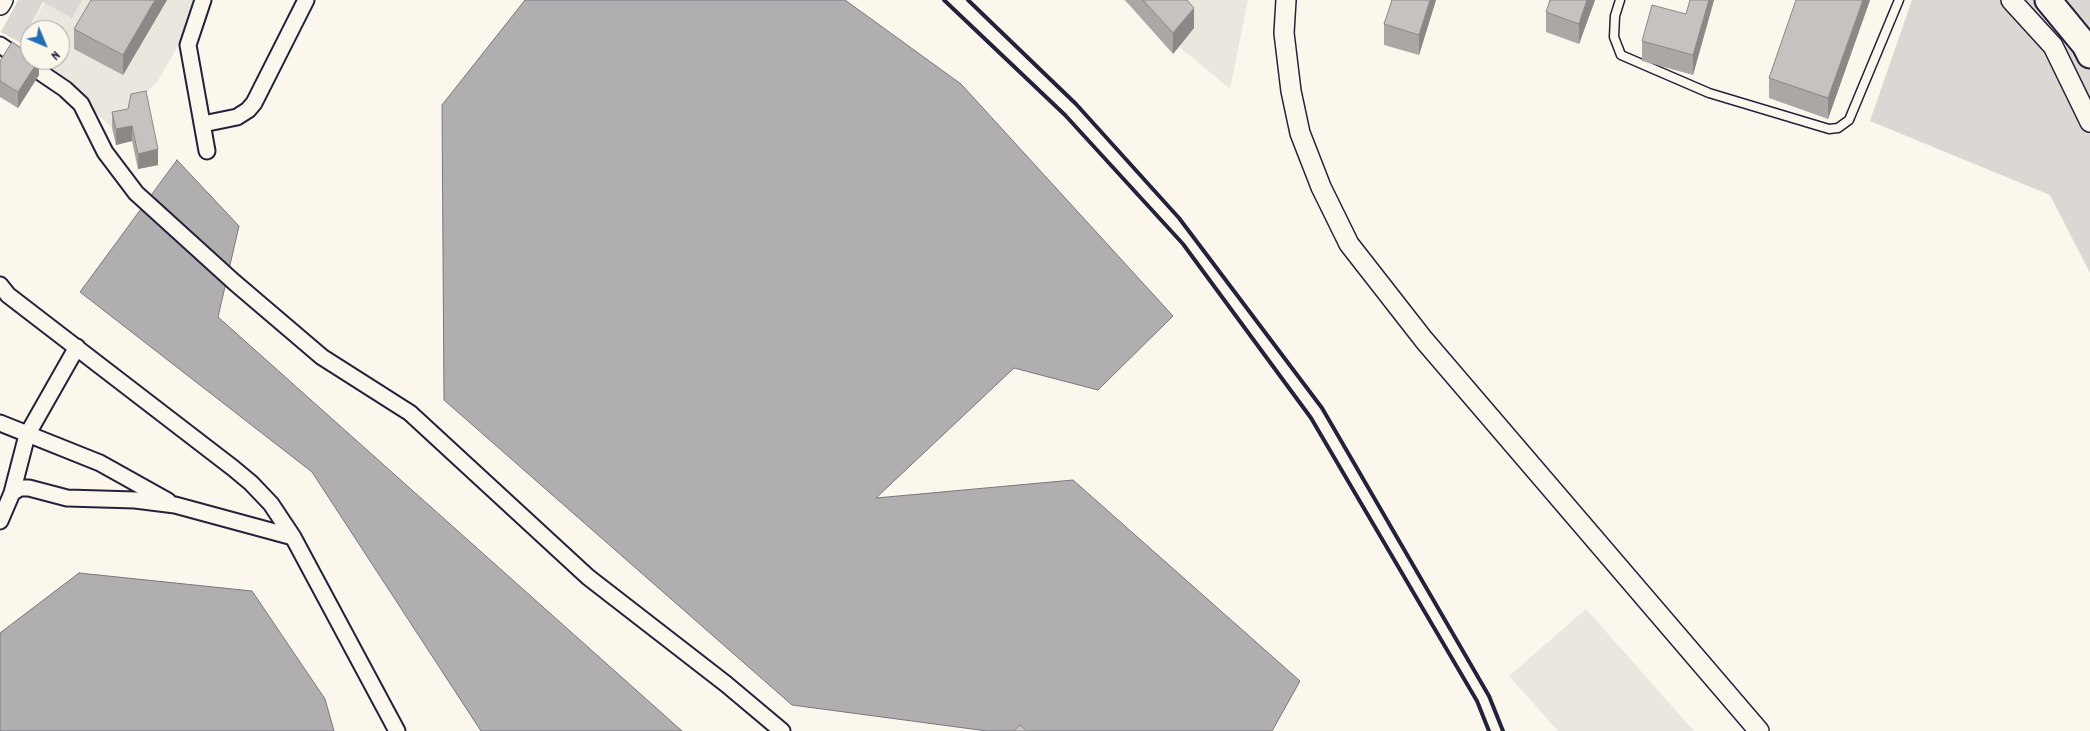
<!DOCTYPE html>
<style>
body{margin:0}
#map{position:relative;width:2090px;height:731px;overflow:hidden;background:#fbf7ec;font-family:Dekko,sans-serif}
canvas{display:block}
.north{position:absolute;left:20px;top:20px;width:50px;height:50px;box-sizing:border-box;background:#fbf7ec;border:1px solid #a4a2a5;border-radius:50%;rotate:135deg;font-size:14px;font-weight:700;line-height:20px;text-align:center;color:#22223b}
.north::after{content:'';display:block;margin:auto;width:18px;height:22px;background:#1f6fb2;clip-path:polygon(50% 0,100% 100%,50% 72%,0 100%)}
</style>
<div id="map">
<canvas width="2090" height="731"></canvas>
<div class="north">N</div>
</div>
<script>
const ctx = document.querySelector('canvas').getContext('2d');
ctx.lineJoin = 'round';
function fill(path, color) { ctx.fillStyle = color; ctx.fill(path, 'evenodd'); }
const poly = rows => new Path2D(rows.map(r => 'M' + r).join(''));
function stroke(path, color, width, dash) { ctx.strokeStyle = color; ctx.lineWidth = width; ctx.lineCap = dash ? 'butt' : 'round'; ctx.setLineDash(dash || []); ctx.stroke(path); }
const built = poly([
 [46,0,205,0,157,82,112,128,39,60,60,60,60,30,30,30,30,52,21,43],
 [1123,0,1248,0,1230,89],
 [1586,609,1694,731,1558,731,1509,676]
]);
const green = poly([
 [18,0,82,0,72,18,43,2,21,43,1,32],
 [1912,0,2090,0,2090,273,2050,195,1870,121]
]);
const water = poly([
 [525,0,845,0,961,84,1173,316,1098,390,1014,368,876,498,1073,480,1300,681,1272,731,987,731,792,705,444,400,442,105,525,0],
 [177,160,239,226,218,317,682,731,481,731,312,472,80,292,177,160],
 [79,573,252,591,325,699,334,731,0,731,0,633,79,573]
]);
const service = poly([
 [1620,0,1615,16,1614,37,1621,55,1709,93,1829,129,1838,128,1849,120,1899,0]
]);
const minor = poly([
 [203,0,188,45,207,151],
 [0,45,65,89,81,104,105,152,136,193,234,282,322,357,410,413,588,577,726,684,782,731],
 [203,124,237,117,248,110,254,103,306,0],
 [0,285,8,295,233,468,251,483,271,504,293,537,397,731],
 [0,423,100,463,168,501],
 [12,493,27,435,77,347],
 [0,521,12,493,20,488,29,488,67,498,135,500,175,505,293,537]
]);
const tertiary = poly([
 [1286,0,1284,33,1291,91,1300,133,1321,187,1349,244,1424,340,1759,731],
 [2011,0,2053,46,2090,122],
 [0,5,3,0]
]);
const trunk = poly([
 [2048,0,2085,45,2090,55]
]);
const rail = poly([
 [944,0,1065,115,1183,244,1311,418,1477,701,1489,731],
 [968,0,1076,104,1179,218,1322,408,1489,696,1503,731]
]);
const wall = poly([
 [167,0,123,75,74,49,74,29],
 [1125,0,1187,0,1194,28,1173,54],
 [1436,0,1419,55,1384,45,1384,24],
 [1550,0,1595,0,1579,44,1546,32,1546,12],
 [1690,0,1714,0,1693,75,1642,61,1642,41,1686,14],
 [1796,0,1870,0,1828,119,1769,98,1769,78],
 [0,61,39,75,18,108,0,97],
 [128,109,158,165,138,169,132,141,116,145,112,128,112,112]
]);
const shadedWall = poly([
 [155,0,167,0,123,75,123,55],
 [1430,0,1436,0,1419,55,1419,35],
 [1587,0,1595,0,1579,44,1579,24],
 [1709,0,1714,0,1693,75,1693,55],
 [1863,0,1870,0,1828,119,1828,98],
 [1194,8,1194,28,1173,54,1173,33],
 [39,60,39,75,18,108,18,92],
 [132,126,132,141,116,145,116,129],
 [158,149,158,165,138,169,138,154]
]);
const building = poly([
 [91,0,155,0,123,55,74,29,91,0],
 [1143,0,1187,0,1194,8,1173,33,1143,0],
 [1392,0,1430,0,1419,35,1384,24,1392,0],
 [1550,0,1587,0,1579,24,1546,12,1550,0],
 [1690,0,1709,0,1693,55,1642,41,1652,5,1686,14,1690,0],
 [1796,0,1863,0,1828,98,1769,78,1796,0],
 [12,42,30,54,30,60,39,60,18,92,0,81,0,61,12,42],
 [146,91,158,149,138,154,132,126,116,129,112,112,128,109,131,94,146,91],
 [1020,725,1027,731,1014,731,1020,725]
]);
fill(built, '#ebe7df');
fill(green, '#dbd8d3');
fill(water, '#b1aeb0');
stroke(water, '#787681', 1);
stroke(service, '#22223b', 11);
stroke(minor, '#22223b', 19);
stroke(tertiary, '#22223b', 22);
stroke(trunk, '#22223b', 29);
stroke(service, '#fbf7ec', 8);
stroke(minor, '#fbf7ec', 15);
stroke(tertiary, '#fbf7ec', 19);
stroke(trunk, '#fbf7ec', 25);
stroke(rail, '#22223b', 4);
fill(wall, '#aaa7a5');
fill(shadedWall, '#8b8886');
fill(building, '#c6c2c0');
stroke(building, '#8b8886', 1);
</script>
